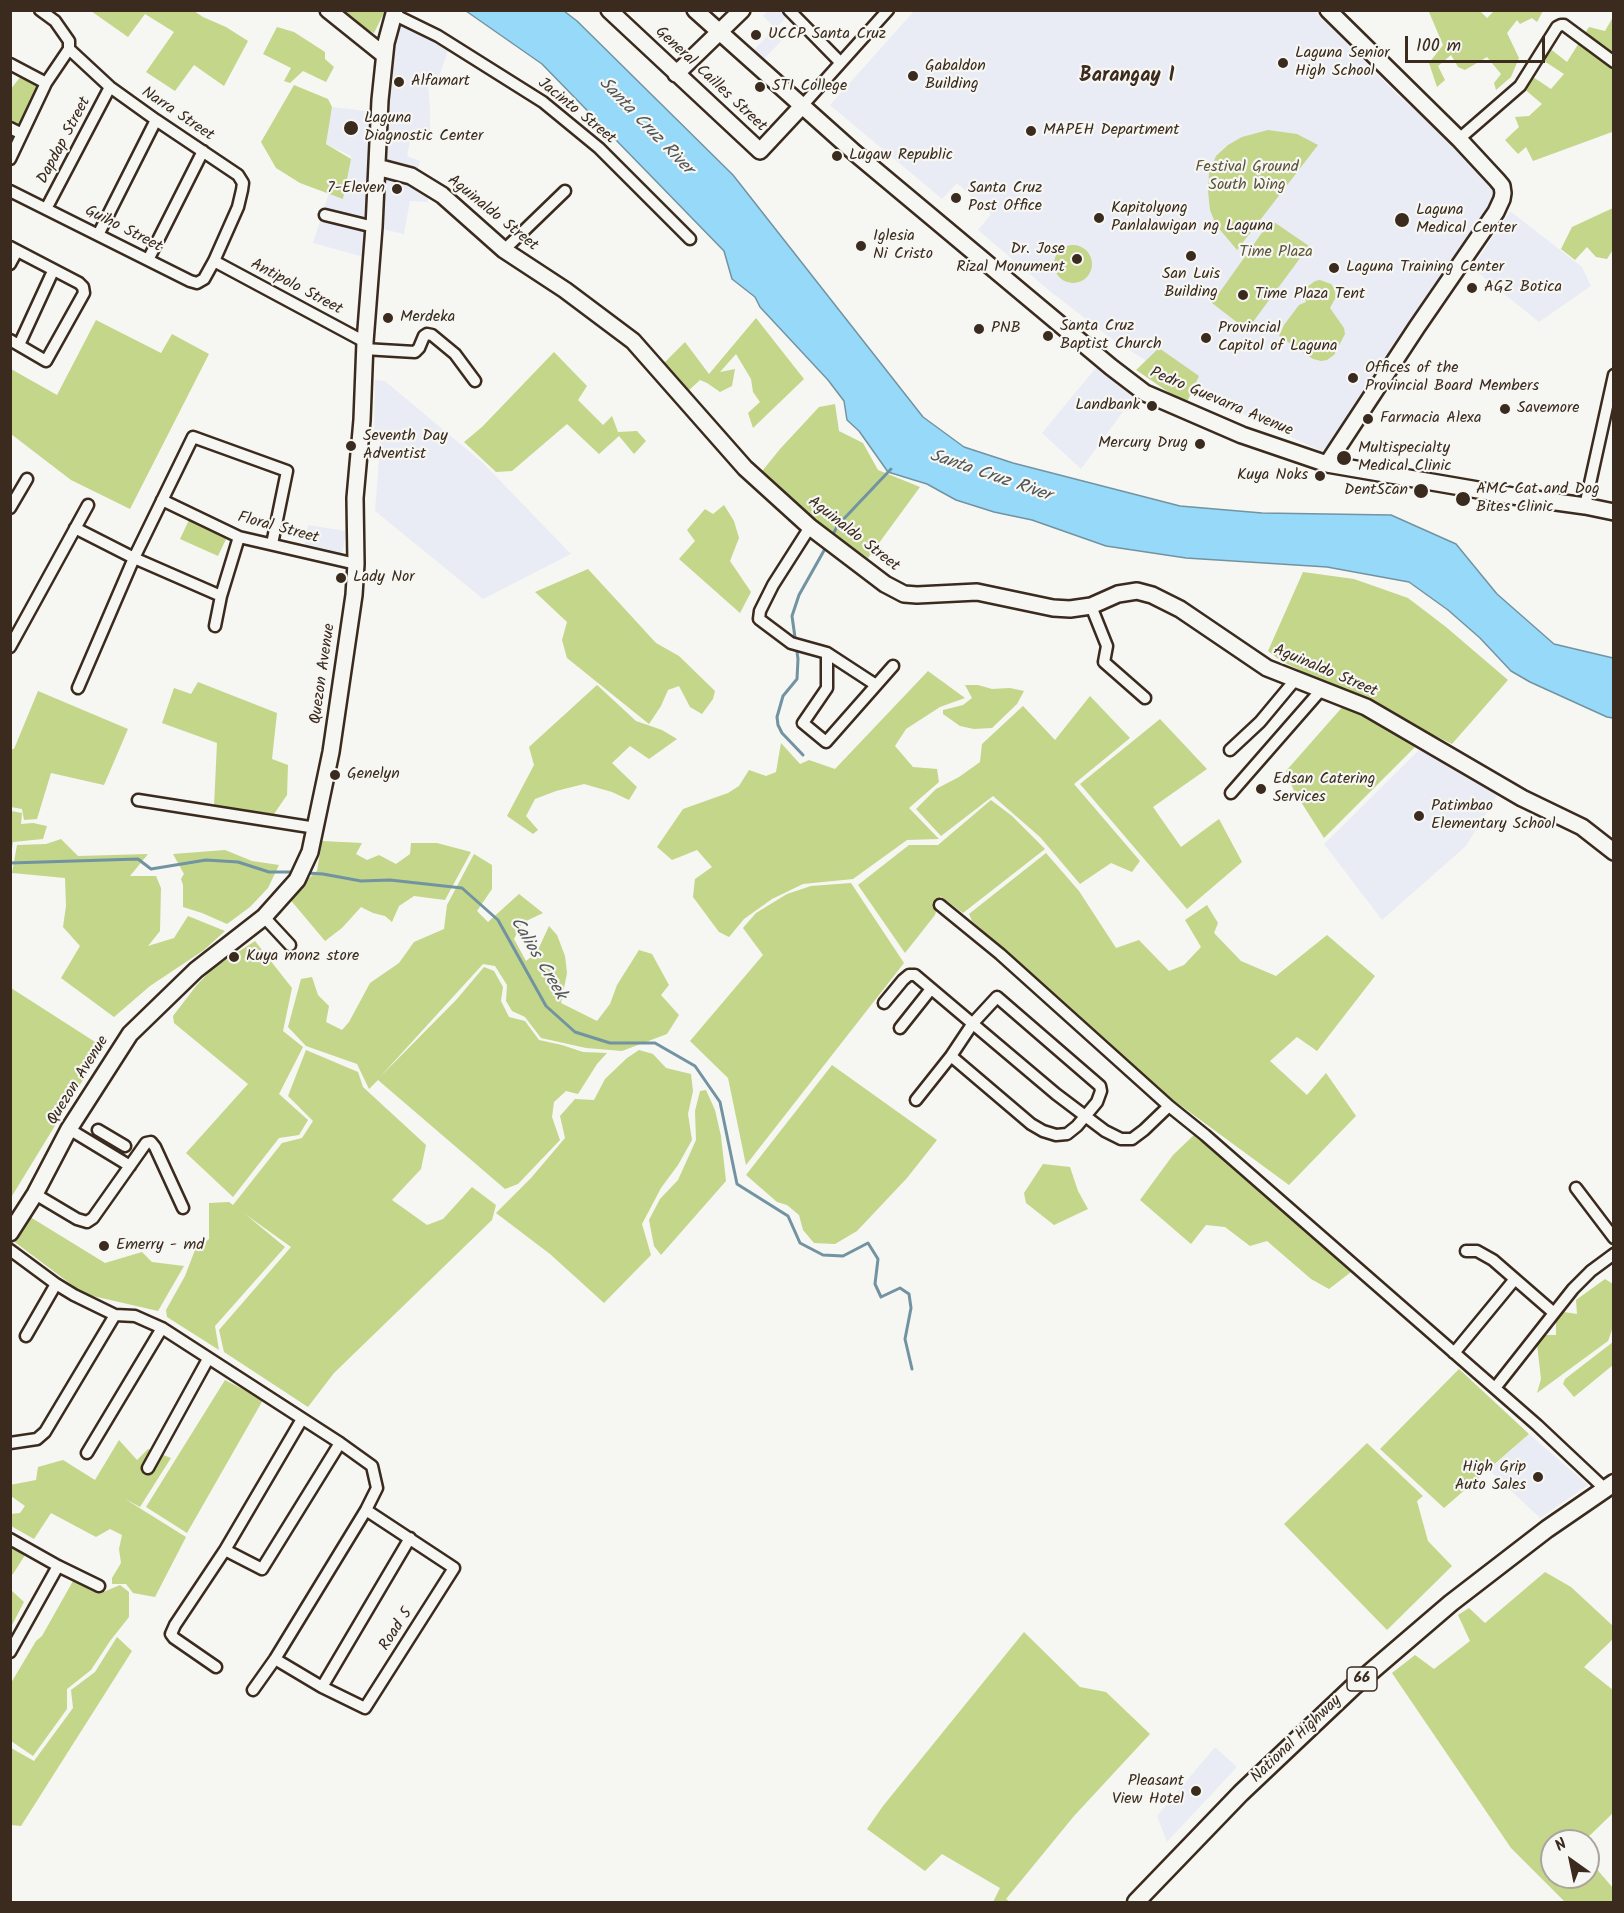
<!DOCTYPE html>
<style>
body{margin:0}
#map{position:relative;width:1624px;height:1913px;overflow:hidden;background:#f6f6f2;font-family:Kalam,sans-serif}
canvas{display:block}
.frame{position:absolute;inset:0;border:12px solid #3b2a1e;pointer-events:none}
.north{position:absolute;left:1540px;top:1829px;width:60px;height:60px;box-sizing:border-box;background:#f6f6f2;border:2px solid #aba49d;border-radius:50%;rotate:327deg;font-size:16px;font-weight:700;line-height:24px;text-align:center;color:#3b2a1e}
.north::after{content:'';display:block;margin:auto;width:21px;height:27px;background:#3b2a1e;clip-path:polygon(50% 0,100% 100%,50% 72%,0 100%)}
.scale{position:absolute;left:1405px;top:36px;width:140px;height:27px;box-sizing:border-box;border:3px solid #3b2a1e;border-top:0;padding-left:8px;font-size:18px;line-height:21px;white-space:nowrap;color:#3b2a1e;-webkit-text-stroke:4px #f6f6f2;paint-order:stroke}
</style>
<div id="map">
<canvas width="1624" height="1913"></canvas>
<div class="frame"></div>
<div class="north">N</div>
<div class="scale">100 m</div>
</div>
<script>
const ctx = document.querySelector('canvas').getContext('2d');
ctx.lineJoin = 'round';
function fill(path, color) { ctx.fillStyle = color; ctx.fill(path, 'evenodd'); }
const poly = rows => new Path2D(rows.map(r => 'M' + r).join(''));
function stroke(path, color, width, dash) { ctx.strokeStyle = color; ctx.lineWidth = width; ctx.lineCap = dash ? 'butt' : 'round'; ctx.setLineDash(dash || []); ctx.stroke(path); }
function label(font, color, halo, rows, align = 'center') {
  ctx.font = font + ' Kalam,sans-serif'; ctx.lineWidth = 4.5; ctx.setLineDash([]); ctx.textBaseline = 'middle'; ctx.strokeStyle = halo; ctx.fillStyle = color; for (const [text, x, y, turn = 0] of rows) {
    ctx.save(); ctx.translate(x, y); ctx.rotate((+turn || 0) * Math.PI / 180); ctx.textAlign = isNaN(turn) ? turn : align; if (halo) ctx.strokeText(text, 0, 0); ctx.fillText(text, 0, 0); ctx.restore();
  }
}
const built = poly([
 [768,11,782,11,787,16,778,26,787,35,760,63,750,54,775,28,763,16],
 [914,11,1314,11,1398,95,1432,125,1490,179,1493,185,1494,199,1329,455,1197,392,1113,340,1051,292,978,230,991,214,957,183,942,199,830,105],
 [393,14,450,44,436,86,428,84,430,108,430,130,412,131,407,156,420,161,415,182,431,191,427,202,410,201,404,234,374,227,371,259,313,243,329,193,343,198,351,156,326,144,332,107,375,112],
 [1510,211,1582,267,1591,286,1539,322,1472,268],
 [1099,364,1139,394,1128,410,1125,409,1081,469,1042,433],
 [375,380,385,381,483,463,571,554,483,599,375,511,381,433,374,431],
 [308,525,346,531,342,555,304,548],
 [1426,743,1502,787,1466,846,1382,920,1324,844],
 [1529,1434,1588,1485,1540,1518,1489,1470],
 [1215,1747,1237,1767,1167,1842,1157,1816]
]);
const green = poly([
 [1431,10,1480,11,1487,18,1494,11,1543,11,1537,22,1532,18,1520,24,1517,20,1507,33,1519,58,1511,77,1496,90,1494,83,1501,74,1487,57,1465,70,1458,67,1451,55,1438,66,1445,80,1437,87,1429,63,1443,45,1429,12],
 [91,11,194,11,203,17,226,27,248,41,224,86,194,65,175,91,146,72,174,32,145,14,128,37],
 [338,11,385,11,374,33,360,26],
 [1613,17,1613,155,1612,132,1533,161,1526,147,1518,154,1505,140,1519,127,1515,117,1529,116,1542,104,1522,87,1530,75,1551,89,1564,74,1541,59,1548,47,1567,62,1589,27,1605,31],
 [277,27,294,32,325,52,325,59,334,67,326,82,303,71,290,83,284,81,291,68,263,54],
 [21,76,41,87,22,129,11,124,10,90],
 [294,85,328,99,332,107,326,144,351,159,343,199,300,183,276,168,261,142],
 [1268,130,1297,134,1318,145,1237,250,1216,225,1210,210,1208,191,1209,173,1216,156,1228,145,1242,137],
 [1613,208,1613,251,1612,251,1607,259,1596,257,1587,247,1575,260,1561,249,1572,227],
 [1271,220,1309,246,1247,330,1212,303],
 '1054 264a19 19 0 1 1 38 0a19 19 0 1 1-38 0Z',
 [1320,280,1331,284,1334,288,1336,297,1330,308,1344,328,1345,334,1334,355,1327,360,1321,361,1313,359,1279,336,1284,325,1299,305,1306,302,1304,295,1307,287,1315,281],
 [756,318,804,379,753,428,748,413,760,402,753,392,751,379,736,354,720,372,735,369,732,386,720,392,707,383,700,380,687,392,662,365,685,342,709,374],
 [96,320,161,353,172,334,209,354,130,509,71,480,11,434,11,369,57,395],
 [1159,348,1199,376,1186,404,1136,370],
 [554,352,587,386,578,400,603,425,612,416,618,432,637,431,646,441,634,454,619,436,599,454,567,424,512,471,496,472,464,442,482,427],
 [835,404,839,431,863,443,878,470,920,487,868,558,826,531,759,475,780,449,819,407],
 [724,505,734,521,739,538,730,561,751,592,740,613,679,559,695,541,687,530,705,509,713,514],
 [190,518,228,535,218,556,180,539],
 [588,569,656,643,679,656,715,691,713,699,702,714,690,707,679,686,668,690,661,706,649,724,567,658,562,640,567,622,535,592],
 [1303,572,1354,579,1408,598,1446,627,1508,680,1452,744,1281,661,1268,651],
 [928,671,965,698,940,707,906,729,895,746,913,767,937,769,939,782,909,808,939,839,907,840,853,879,803,884,772,899,744,919,729,937,719,932,693,897,695,879,712,867,697,850,672,860,657,847,683,809,728,793,739,786,749,770,766,776,776,772,781,743,800,764,809,760,835,769],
 [198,682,277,713,272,759,288,765,287,795,274,814,214,806,217,743,162,723,174,688,191,694],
 [597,685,636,721,662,730,677,739,649,759,630,746,612,763,637,787,629,800,612,792,584,784,556,791,535,799,526,816,538,830,533,834,507,816,534,765,529,747],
 [965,685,978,685,992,689,1010,688,1024,691,1017,704,992,728,974,729,960,726,943,714,943,710,963,705,972,698],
 [38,691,128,729,104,785,51,773,37,819,24,820,22,809,11,807,11,749,14,749],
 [1090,696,1130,738,1074,784,1140,861,1132,872,1111,863,1080,884,1040,837,993,796,941,836,916,809,936,789,959,777,980,762,982,744,1023,706,1055,740],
 [1345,704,1419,743,1324,838,1294,791,1286,771],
 [1160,719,1207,769,1153,807,1181,847,1219,819,1242,862,1187,909,1080,784],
 [991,800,1012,816,1045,849,963,913,940,896,935,915,905,953,858,885,909,845,938,845],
 [11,811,22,813,21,824,33,823,47,826,43,839,13,842,11,855],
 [61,839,78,856,148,854,130,876,156,876,161,888,160,931,148,946,174,938,188,916,225,931,204,950,150,986,114,1017,61,978,80,946,63,927,66,906,65,878,12,873,17,845,46,844],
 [322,841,362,843,356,854,367,860,379,855,396,864,410,854,411,843,437,843,471,852,445,900,414,896,399,906,392,922,385,916,373,913,361,907,342,928,325,941,288,897,317,871],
 [225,850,252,861,279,865,268,888,250,907,227,924,202,913,183,907,183,885,181,879,184,874,173,854],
 [1046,853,1079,891,1116,948,1139,940,1169,971,1184,965,1201,947,1185,920,1207,905,1218,923,1214,933,1241,961,1276,976,1327,935,1375,976,1317,1051,1297,1037,1270,1061,1307,1095,1326,1073,1356,1116,1289,1185,1165,1094,972,921,969,914],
 [474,854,492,865,492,889,477,911,488,922,519,894,543,913,522,923,514,939,526,961,537,952,549,926,557,935,565,956,567,973,561,1003,597,1021,610,1004,617,985,639,950,652,954,669,985,661,995,679,1015,667,1034,622,1051,586,1048,541,1038,525,1017,512,1011,506,1001,507,985,495,966,483,964,379,1078,457,999,484,967,494,971,503,987,501,1001,509,1017,525,1021,539,1040,562,1045,583,1052,607,1053,597,1064,578,1094,566,1091,554,1102,552,1117,560,1140,518,1184,505,1189,378,1080,369,1089,357,1064,306,1046,288,1027,301,979,312,977,318,995,329,1006,326,1022,342,1030,349,1022,370,983,399,963,414,942,444,929,447,905],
 [851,883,904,963,746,1165,728,1078,690,1041,763,955,743,928,756,913,787,894,811,886],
 [255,941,292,988,283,1031,303,1047,279,1094,308,1120,299,1135,279,1138,233,1197,186,1153,248,1084,174,1023,173,1016,196,986,212,969],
 [11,988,103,1047,12,1196,10,1196],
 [306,1050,358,1072,363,1087,426,1145,421,1169,392,1200,427,1225,443,1219,472,1187,496,1205,492,1220,334,1373,308,1407,224,1352,219,1330,291,1247,245,1214,285,1247,215,1326,219,1350,167,1317,166,1310,185,1276,195,1250,209,1239,209,1203,229,1202,233,1205,282,1143,302,1138,313,1121,288,1096],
 [639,1050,653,1054,666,1068,691,1074,693,1091,688,1114,692,1140,678,1165,661,1188,642,1224,651,1255,604,1303,550,1254,496,1213,531,1178,565,1138,560,1116,575,1099,594,1100,605,1079,627,1058],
 [832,1065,937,1140,907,1178,857,1231,835,1244,814,1243,803,1230,799,1215,787,1205,777,1202,746,1175],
 [706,1090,715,1110,721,1136,726,1181,661,1255,654,1246,649,1220,660,1199,678,1180,696,1140,695,1111,700,1091],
 [1194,1135,1300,1226,1351,1272,1329,1289,1311,1279,1267,1241,1250,1246,1225,1227,1206,1225,1191,1244,1140,1200,1173,1155],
 [1043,1164,1070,1167,1078,1191,1088,1209,1054,1225,1026,1203,1024,1193],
 [27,1215,105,1263,142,1252,152,1262,184,1266,158,1311,84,1294,12,1240],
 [1605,1279,1613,1284,1613,1327,1608,1341,1537,1393,1541,1379,1537,1344,1545,1335,1556,1335,1556,1319,1564,1312,1577,1314,1576,1300],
 [1613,1342,1613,1365,1574,1397,1563,1384,1565,1379],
 [1459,1369,1529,1434,1444,1508,1380,1449],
 [225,1380,263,1400,187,1533,146,1507],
 [119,1440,137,1460,148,1449,171,1458,140,1507,125,1499,186,1537,155,1597,133,1593,126,1584,112,1584,112,1578,121,1563,119,1549,122,1535,110,1529,96,1537,51,1513,34,1539,11,1526,11,1514,20,1513,25,1506,11,1496,10,1485,36,1480,38,1467,63,1460,95,1480],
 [1367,1443,1423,1496,1417,1501,1428,1541,1452,1566,1387,1630,1284,1524],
 [11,1543,27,1552,13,1574,11,1575],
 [1545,1572,1571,1587,1613,1626,1613,1639,1584,1667,1613,1690,1613,1813,1584,1841,1552,1841,1552,1877,1588,1877,1588,1859,1613,1888,1613,1902,1565,1902,1511,1848,1392,1673,1415,1655,1434,1669,1470,1641,1458,1615,1469,1608,1485,1623],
 [73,1581,101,1593,120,1585,129,1592,129,1617,110,1641,91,1670,67,1689,67,1709,33,1756,11,1741,11,1683,36,1641,42,1636],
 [11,1590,24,1602,11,1627],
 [1024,1632,1080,1687,1106,1692,1150,1734,1074,1816,1006,1899,1010,1902,993,1902,1000,1888,942,1854,925,1871,867,1829,883,1806],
 [117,1637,132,1651,21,1826,11,1825,11,1748,34,1761,73,1708,71,1690,95,1672]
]);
const water = poly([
 [466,11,564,11,577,21,733,175,923,417,964,447,1013,463,1180,506,1262,513,1391,515,1456,544,1497,594,1554,644,1613,658,1613,718,1607,717,1530,682,1511,671,1480,638,1448,610,1409,582,1327,567,1186,558,1106,546,1032,520,994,512,956,500,927,484,888,472,859,431,847,420,844,401,828,380,760,307,755,297,732,279,724,251,542,64,466,11]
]);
const stream = poly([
 [831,538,838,525,891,469],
 [803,755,782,733,778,725,777,717,783,696,797,679,798,659,792,616,799,595,826,547],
 [10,863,138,859,151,869,206,860,238,862,269,872,294,872],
 [307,873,323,874,361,881,390,880,462,888,498,920,546,1006,575,1032,610,1043,655,1043,695,1066,720,1102,737,1184,788,1216,800,1243,823,1255,843,1256,868,1243,878,1259,875,1284,881,1297,900,1288,909,1294,911,1308,905,1339,912,1369]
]);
const street = poly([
 [789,10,840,62],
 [393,14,438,36,543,102,599,148,690,239],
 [10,64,46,83],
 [802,106,888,10],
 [10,128,22,134],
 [1459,139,1520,86,1557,27,1561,25,1564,25,1614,62],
 [10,159,46,83,69,49],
 [10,191,190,281,197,283,204,279,214,261,238,207,242,190,243,183,238,175,156,120,110,87,69,49,69,41,55,21,40,10],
 [46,209,110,87],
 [325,215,374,227],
 [98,235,156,120],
 [10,247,79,283,83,287,84,293,46,361,10,340],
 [504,250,565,191],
 [148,260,203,151],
 [214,261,365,342],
 [10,264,17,251],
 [19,345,53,271],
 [364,349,415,352,419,348,424,336,427,334,432,335,455,354,475,381],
 [162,500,239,537,356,564],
 [1585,506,1614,375],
 [10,508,27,479],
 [810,527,773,585,760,611,759,619,791,643,827,653,876,685],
 [75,528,134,558,221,596],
 [1091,606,1107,646,1104,662,1145,698],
 [215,626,221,596,239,537],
 [10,647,88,505],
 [827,653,827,688,803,723,826,742,893,666],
 [78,688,134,558,193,437,287,471,272,544],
 [1230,750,1260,722,1295,680],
 [1231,793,1321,690],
 [138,800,316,828],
 [940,905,1000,954,1169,1106],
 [264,917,290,945],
 [884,1003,903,980,909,975,915,975,1056,1094,1105,1131,1121,1139,1132,1139,1144,1130,1169,1106,1205,1135,1537,1425,1604,1488],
 [900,1028,931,989],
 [916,1100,951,1056,973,1023,997,997,1100,1086,1101,1091,1097,1102,1077,1126,1067,1134,1056,1135,1043,1131,1031,1124,951,1056],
 [69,1129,130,1166],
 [98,1130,125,1146],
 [1576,1188,1614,1238],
 [35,1194,77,1219,87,1222,93,1218,146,1143,151,1142,155,1147,183,1208],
 [10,1250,56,1284,74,1295,115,1315,135,1316,162,1328,340,1443,372,1466,377,1488,366,1510,275,1659,253,1690],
 [1466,1251,1477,1251,1493,1260,1554,1313],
 [26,1336,56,1284],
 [1454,1353,1515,1279],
 [1495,1388,1573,1289,1591,1271,1614,1254],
 [302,1419,225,1550,262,1569,340,1443],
 [10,1443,37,1439,45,1432,115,1315],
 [87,1453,162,1328],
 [148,1468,208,1359],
 [10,1539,58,1566,99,1586],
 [10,1652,58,1566],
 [275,1659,322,1687,365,1708,454,1568,366,1510],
 [216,1667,174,1638,171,1634,175,1625,225,1550],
 [322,1687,410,1538]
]);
const secondary = poly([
 [328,10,384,55],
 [609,10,760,151,802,106],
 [695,10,855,153,1111,367,1145,393,1242,435,1327,464,1513,496,1585,506,1614,512],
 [676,74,742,10],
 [377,167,411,176,442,195,504,250,565,290,633,341,745,468,810,527,885,584,904,594,917,595,977,592,1053,608,1070,609,1091,606,1118,594,1137,591,1152,595,1180,609,1267,668,1366,707,1522,798,1582,827,1614,852],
 [1327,464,1417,327,1496,212,1502,199,1503,193,1502,186,1497,180,1459,139,1328,10],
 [10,1233,35,1194,69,1129,130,1034,196,970,264,917,297,880,310,852,331,752,354,595,356,564,355,498,362,420,365,342,374,227,380,100,386,43,395,10]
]);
const primary = poly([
 [1136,1902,1241,1793,1353,1687,1451,1603,1547,1529,1614,1483]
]);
const markers = [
 [756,35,6,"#3b2a1e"],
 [1283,63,6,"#3b2a1e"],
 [913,76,6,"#3b2a1e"],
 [399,82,6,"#3b2a1e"],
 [760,87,6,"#3b2a1e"],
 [351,128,8,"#3b2a1e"],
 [1031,131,6,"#3b2a1e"],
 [837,156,6,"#3b2a1e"],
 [397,189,6,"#3b2a1e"],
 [956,198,6,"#3b2a1e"],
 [1099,218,6,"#3b2a1e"],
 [1402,220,8,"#3b2a1e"],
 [861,246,6,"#3b2a1e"],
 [1191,256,6,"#3b2a1e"],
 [1077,259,6,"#3b2a1e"],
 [1334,268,6,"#3b2a1e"],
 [1472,288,6,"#3b2a1e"],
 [1243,295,6,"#3b2a1e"],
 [388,318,6,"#3b2a1e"],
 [979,329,6,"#3b2a1e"],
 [1048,336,6,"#3b2a1e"],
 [1206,338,6,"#3b2a1e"],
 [1353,378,6,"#3b2a1e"],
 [1152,406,6,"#3b2a1e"],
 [1505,409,6,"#3b2a1e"],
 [1368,419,6,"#3b2a1e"],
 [1200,444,6,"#3b2a1e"],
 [351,446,6,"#3b2a1e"],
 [1344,458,8,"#3b2a1e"],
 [1320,476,6,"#3b2a1e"],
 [1421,491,8,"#3b2a1e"],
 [1463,499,8,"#3b2a1e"],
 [341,578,6,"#3b2a1e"],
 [335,775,6,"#3b2a1e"],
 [1261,789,6,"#3b2a1e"],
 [1419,816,6,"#3b2a1e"],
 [234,957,6,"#3b2a1e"],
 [104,1246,6,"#3b2a1e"],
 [1538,1477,6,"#3b2a1e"],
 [1196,1791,6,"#3b2a1e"]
];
const shields = [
 [1362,1679,30]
];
const shieldNames = [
 ["66",1362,1679]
];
const poiNames = [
 ["UCCP Santa Cruz",768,35],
 ["Laguna Senior",1295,54],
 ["High School",1295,72],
 ["Gabaldon",925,67],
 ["Building",925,85],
 ["Alfamart",411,82],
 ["STI College",772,87],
 ["Laguna",364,119],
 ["Diagnostic Center",364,137],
 ["MAPEH Department",1043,131],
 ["Lugaw Republic",849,156],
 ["7-Eleven",385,189,"right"],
 ["Santa Cruz",968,189],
 ["Post Office",968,207],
 ["Kapitolyong",1111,209],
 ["Panlalawigan ng Laguna",1111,227],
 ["Laguna",1416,211],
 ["Medical Center",1416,229],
 ["Iglesia",873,237],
 ["Ni Cristo",873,255],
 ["Dr. Jose",1065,250,"right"],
 ["Rizal Monument",1065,268,"right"],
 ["Laguna Training Center",1346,268],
 ["San Luis",1191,275,"center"],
 ["Building",1191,293,"center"],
 ["AGZ Botica",1484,288],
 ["Time Plaza Tent",1255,295],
 ["Merdeka",400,318],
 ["Santa Cruz",1060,327],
 ["Baptist Church",1060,345],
 ["PNB",991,329],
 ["Provincial",1218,329],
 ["Capitol of Laguna",1218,347],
 ["Offices of the",1365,369],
 ["Provincial Board Members",1365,387],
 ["Landbank",1140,406,"right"],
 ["Savemore",1517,409],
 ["Farmacia Alexa",1380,419],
 ["Seventh Day",363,437],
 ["Adventist",363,455],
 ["Mercury Drug",1188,444,"right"],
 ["Multispecialty",1358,449],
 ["Medical Clinic",1358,467],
 ["Kuya Noks",1308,476,"right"],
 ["AMC Cat and Dog",1476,490],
 ["Bites Clinic",1476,508],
 ["DentScan",1408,491,"right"],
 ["Lady Nor",353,578],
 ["Genelyn",347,775],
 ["Edsan Catering",1273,780],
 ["Services",1273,798],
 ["Patimbao",1431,807],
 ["Elementary School",1431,825],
 ["Kuya monz store",246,957],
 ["Emerry - md",116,1246],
 ["High Grip",1526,1468,"right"],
 ["Auto Sales",1526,1486,"right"],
 ["Pleasant",1184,1782,"right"],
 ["View Hotel",1184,1800,"right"]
];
const streetNames = [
 ["General Cailles Street",710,80,43],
 ["Jacinto Street",576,112,39],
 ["Narra Street",177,115,34],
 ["Dapdap Street",65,141,-62],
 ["Aguinaldo Street",492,214,39],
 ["Guiho Street",123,230,27],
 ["Antipolo Street",296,288,28],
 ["Pedro Guevarra Avenue",1221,403,23],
 ["Floral Street",278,529,15],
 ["Aguinaldo Street",853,535,38],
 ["Aguinaldo Street",1325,672,23],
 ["Quezon Avenue",324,674,-82],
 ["Quezon Avenue",79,1081,-58],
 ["Road 5",397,1630,-57],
 ["National Highway",1297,1740,-44]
];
const parkNames = [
 ["Festival Ground",1247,168],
 ["South Wing",1247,186],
 ["Time Plaza",1276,253]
];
const waterNames = [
 ["Santa Cruz River",645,127,46],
 ["Santa Cruz River",990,477,19],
 ["Calios Creek",537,959,59]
];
const quarterNames = [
 ["Barangay I",1127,78]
];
fill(built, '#eaecf5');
fill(green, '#c3d68a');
fill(water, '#97d9f9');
stroke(water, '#7293a1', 1.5);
stroke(stream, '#7293a1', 3);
stroke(street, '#3b2a1e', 15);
stroke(secondary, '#3b2a1e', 20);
stroke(primary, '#3b2a1e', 21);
stroke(street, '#f6f6f2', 10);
stroke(secondary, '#f6f6f2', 15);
stroke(primary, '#f6f6f2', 16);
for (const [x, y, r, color] of markers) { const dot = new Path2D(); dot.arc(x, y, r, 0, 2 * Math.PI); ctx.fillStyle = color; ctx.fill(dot); stroke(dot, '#f6f6f2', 2); }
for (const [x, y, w] of shields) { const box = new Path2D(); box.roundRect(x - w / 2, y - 12, w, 24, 4.5); ctx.fillStyle = '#f6f6f2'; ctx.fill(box); stroke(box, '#3b2a1e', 1.5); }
label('bold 15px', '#3b2a1e', null, shieldNames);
label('16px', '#3b2a1e', '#f6f6f2', poiNames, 'left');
label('16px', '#3b2a1e', '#f6f6f2', streetNames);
label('16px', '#5d5539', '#f6f6f2', parkNames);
label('italic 18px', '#525655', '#f6f6f2', waterNames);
label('bold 20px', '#3b2a1e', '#f6f6f2', quarterNames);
</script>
